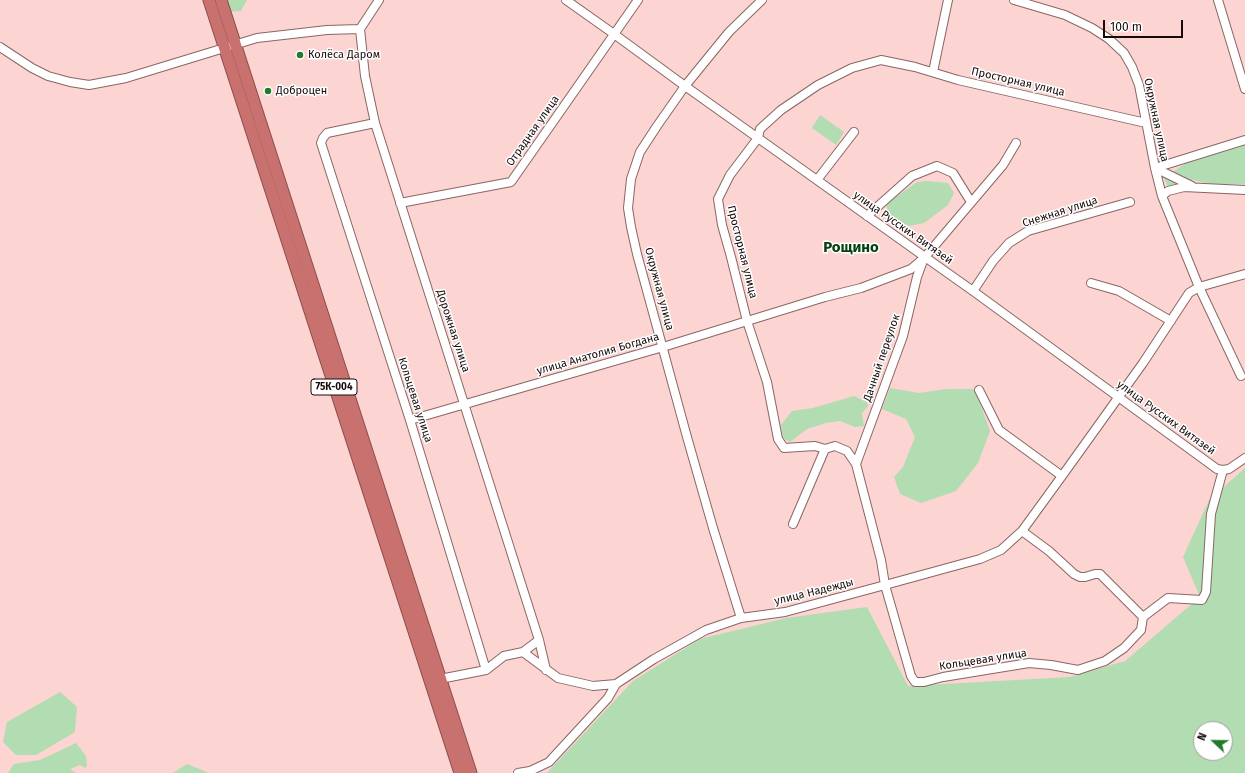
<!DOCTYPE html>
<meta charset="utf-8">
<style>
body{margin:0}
#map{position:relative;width:1245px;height:773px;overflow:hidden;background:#fcd4d1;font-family:"Fira Sans",sans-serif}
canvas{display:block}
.north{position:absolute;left:1193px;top:721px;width:40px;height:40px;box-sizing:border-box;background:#fff;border:1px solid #a29d9d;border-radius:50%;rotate:292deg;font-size:11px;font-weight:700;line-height:16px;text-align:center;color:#170a0a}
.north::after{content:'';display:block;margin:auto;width:14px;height:18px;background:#207b2a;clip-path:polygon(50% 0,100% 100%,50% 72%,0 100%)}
.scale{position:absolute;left:1103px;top:20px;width:80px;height:18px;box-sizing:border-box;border:2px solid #170a0a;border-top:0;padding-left:5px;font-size:12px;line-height:14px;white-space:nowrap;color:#170a0a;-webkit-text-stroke:3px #fff;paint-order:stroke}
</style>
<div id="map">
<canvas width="1245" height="773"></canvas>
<div class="north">N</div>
<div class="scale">100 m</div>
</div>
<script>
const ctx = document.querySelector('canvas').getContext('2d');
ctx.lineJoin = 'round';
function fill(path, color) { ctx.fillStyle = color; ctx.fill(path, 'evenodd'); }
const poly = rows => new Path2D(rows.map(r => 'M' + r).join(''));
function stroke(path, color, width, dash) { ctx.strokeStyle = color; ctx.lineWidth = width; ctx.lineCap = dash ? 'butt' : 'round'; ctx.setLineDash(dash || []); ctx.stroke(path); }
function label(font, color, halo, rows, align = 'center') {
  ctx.font = font + ' "Fira Sans",sans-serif'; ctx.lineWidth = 3; ctx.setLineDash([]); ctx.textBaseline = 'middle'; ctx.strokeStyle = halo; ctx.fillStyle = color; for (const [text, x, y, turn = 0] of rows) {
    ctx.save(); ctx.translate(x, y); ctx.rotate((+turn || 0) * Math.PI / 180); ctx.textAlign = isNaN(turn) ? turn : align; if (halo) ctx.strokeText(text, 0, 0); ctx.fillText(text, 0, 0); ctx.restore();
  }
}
const green = poly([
 [225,0,247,0,241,11,228,12],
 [820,115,844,132,836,145,812,128],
 [1245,142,1245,184,1212,184,1193,180,1168,187,1164,178,1189,161],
 [927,181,948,183,954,193,948,205,924,223,909,226,889,215,886,204,917,182],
 [890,388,919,393,946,389,975,389,990,431,978,463,956,491,921,503,900,494,894,477,903,467,915,437,906,419,882,409],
 [854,396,868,403,868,406,862,413,864,426,855,427,840,421,826,423,807,429,790,442,783,438,781,425,792,411,813,408],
 [1245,468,1245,773,547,773,633,681,700,639,786,618,867,607,908,686,1070,677,1125,661,1200,597,1183,557,1209,500],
 [1201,729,1225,729,1225,753,1201,753],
 [60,692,77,707,75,732,36,755,16,755,3,742,7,722],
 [76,743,86,756,87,766,85,768,80,765,70,769,76,773,8,773,14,764,40,760],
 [187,764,209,773,173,773]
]);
const minor = poly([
 [379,0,360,29,365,76,375,123,539,640,546,670],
 [566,0,614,34,685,86,925,257,973,291,1217,469,1223,470,1229,469,1245,458],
 [1014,0,1065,15,1092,28,1109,39,1124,53,1132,67,1139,85,1155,168,1162,196,1199,287,1241,376],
 [1218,0,1245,89],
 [0,47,32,68,48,76,70,82,89,85,126,78,257,38,327,30,360,29],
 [933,72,948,0],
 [375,123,327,133,323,138,321,143,410,420,486,670],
 [1146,123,958,80,915,67,881,60,852,68,818,85,781,110,760,129,758,138,730,175,718,199,722,225,731,257,747,321,767,382,778,439,784,448,815,446,825,449,835,446,847,451,856,464,881,560,885,585,911,676,915,682,924,682,943,677,1029,663,1051,665,1078,670,1105,661,1124,648,1141,630,1143,617,1168,598,1202,600,1206,592,1211,514,1223,470],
 [1155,168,1245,140],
 [1155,168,1192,186],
 [817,180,854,132],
 [1162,196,1168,191,1184,187,1245,190],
 [400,203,511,182,638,0],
 [867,216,912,176,937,166,953,173,971,202],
 [1091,283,1119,291,1171,321],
 [973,291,993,261,1009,243,1028,231,1130,202],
 [979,390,999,430,1062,476],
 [410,420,663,347,825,297,861,288,911,269,925,257,1003,165,1016,143],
 [856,464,903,336,917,277,924,258],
 [793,524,825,449],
 [1022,531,1049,551,1074,574,1080,577,1085,577,1095,574,1100,574,1143,617],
 [741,618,713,528,687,437,637,254,631,227,628,208,631,179,640,152,657,126,685,86,729,32,762,0],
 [523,652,558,678,593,686,616,684,654,659,706,630,741,618,785,612,885,585,980,559,1001,550,1022,531,1062,476,1143,363,1189,293,1199,287,1245,274],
 [440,679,486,670,504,656,523,652,539,640],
 [518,773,530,771,549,762,608,698,616,684]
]);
const highway = poly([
 [209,0,460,773],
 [221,0,471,773]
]);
const markers = [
 [300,55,4,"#207b2a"],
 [268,91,4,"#207b2a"]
];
const shields = [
 [334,387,46]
];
const shieldNames = [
 ["75К-004",334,387]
];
const poiNames = [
 ["Колёса Даром",308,55],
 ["Доброцен",276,91]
];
const streetNames = [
 ["Просторная улица",1018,82,13],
 ["Окружная улица",1156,120,78],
 ["Отрадная улица",533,131,-55],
 ["Снежная улица",1060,212,-18],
 ["улица Русских Витязей",903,228,35],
 ["Просторная улица",742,252,76],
 ["Окружная улица",659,289,75],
 ["Дорожная улица",453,331,72],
 ["улица Анатолия Богдана",598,354,-16],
 ["Дачный переулок",882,358,-71],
 ["Кольцевая улица",415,400,72],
 ["улица Русских Витязей",1166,418,36],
 ["улица Надежды",814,592,-14],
 ["Кольцевая улица",983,660,-9]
];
const districtNames = [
 ["Рощино",851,248]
];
fill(green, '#b2dcb2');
stroke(minor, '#896664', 10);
stroke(highway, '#8b4d4c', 13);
stroke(minor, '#fff', 8);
stroke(highway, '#c9716f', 11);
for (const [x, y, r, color] of markers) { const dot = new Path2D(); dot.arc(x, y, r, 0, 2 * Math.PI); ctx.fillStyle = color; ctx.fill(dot); stroke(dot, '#fff', 1.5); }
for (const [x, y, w] of shields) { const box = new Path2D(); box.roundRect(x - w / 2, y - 8, w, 16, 3); ctx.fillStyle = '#fff'; ctx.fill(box); stroke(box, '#170a0a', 1); }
label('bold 10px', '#170a0a', null, shieldNames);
label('11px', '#170a0a', '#fff', poiNames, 'left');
label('11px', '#170a0a', '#fff', streetNames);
label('bold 15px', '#04410e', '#fff', districtNames);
</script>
